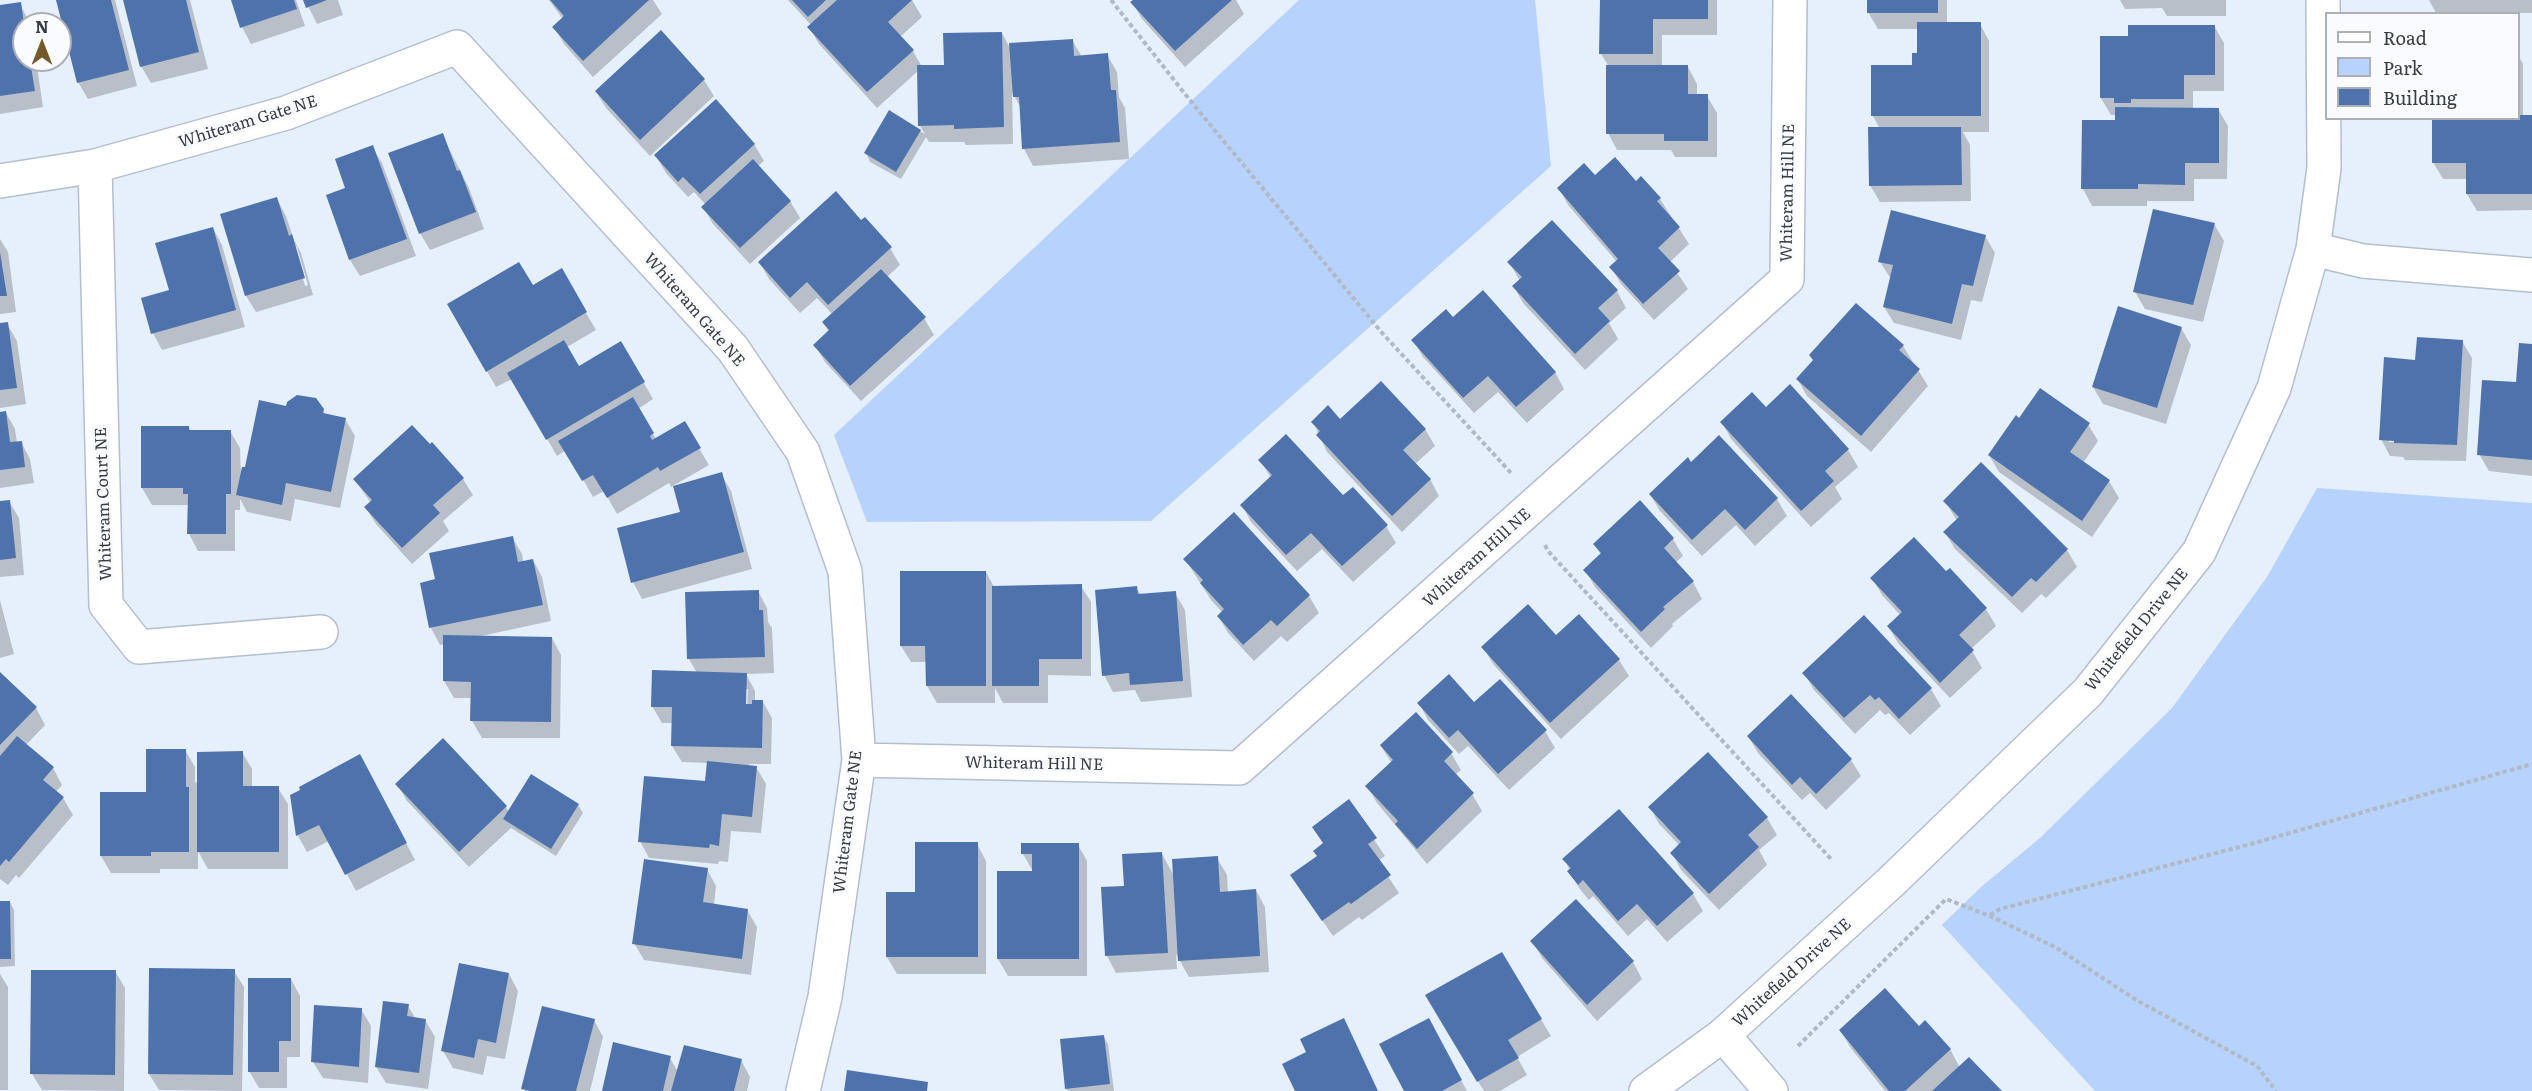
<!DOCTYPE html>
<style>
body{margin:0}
#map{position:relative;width:2532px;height:1091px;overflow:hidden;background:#e6effc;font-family:Literata,serif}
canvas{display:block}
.legend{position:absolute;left:2325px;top:12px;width:195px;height:108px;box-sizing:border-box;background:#f9fbff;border:2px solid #acafb4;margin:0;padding:8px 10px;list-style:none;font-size:18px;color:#383c43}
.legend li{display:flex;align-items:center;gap:12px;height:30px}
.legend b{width:30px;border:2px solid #acafb4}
.north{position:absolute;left:12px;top:12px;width:60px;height:60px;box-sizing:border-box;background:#f9fbff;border:2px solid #acafb4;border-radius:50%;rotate:0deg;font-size:16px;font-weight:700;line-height:24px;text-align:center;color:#383c43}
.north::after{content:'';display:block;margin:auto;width:21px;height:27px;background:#74592b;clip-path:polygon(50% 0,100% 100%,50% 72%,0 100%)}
</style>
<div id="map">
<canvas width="2532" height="1091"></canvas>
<ul class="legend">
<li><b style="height:8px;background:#fff"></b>Road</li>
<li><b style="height:16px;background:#b7d2fc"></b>Park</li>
<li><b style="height:16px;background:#4e73ac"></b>Building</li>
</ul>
<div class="north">N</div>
</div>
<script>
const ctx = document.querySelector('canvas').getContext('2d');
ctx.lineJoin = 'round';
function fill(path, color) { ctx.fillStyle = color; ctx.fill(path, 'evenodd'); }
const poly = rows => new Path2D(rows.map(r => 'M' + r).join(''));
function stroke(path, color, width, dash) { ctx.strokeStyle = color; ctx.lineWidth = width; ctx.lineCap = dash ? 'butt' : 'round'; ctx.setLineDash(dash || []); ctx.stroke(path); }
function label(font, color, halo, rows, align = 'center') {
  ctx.font = font + ' Literata,serif'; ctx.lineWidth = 6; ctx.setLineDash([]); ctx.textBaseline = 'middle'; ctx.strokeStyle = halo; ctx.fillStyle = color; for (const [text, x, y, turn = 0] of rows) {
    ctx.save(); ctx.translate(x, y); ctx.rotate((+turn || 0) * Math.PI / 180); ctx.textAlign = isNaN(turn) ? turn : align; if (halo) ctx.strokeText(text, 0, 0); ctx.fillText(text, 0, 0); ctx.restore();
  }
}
const green = poly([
 [1299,0,1535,0,1551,166,1151,521,867,522,834,435],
 [2317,488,2532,503,2532,1091,2095,1091,1942,925,1981,887,2040,838,2172,708,2267,577]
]);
const shadow = poly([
 [57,0,115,0,137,86,88,99,78,82],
 [124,0,190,0,208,69,151,83,141,66],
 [233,0,296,0,305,26,251,44,242,27],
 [305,0,338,0,343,15,317,24],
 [549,0,653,0,662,14,593,77,564,44,554,27,563,19],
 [788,0,912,0,922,17,900,37,913,51,922,67,945,66,1002,33,1011,50,1072,40,1082,57,1107,55,1117,72,1119,97,1125,108,1129,159,1033,166,1024,149,1021,108,1012,92,1013,144,966,145,964,142,929,142,926,137,901,179,870,162,866,153,889,113,925,134,920,126,918,71,877,108,819,44,809,27,811,25],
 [1135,0,1236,0,1244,14,1185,67,1142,19,1132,2],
 [1601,0,1717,0,1717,35,1662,35,1662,67,1688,67,1697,84,1697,96,1707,96,1717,113,1717,157,1675,157,1671,150,1617,150,1608,133,1608,65,1601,54],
 [1868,0,1947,0,1947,24,1980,24,1989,41,1989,132,1963,132,1970,145,1971,201,1880,202,1870,185,1880,129,1873,116,1914,66,1919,55,1919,29,1878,29,1868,12],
 [2120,0,2226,0,2226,16,2167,16,2162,8,2125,9],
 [2429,0,2532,0,2532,13,2436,13],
 [20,4,30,24,24,24,24,60,36,60,43,107,0,114,0,7],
 [2214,26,2224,43,2224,91,2193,91,2193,109,2218,109,2228,126,2227,179,2194,179,2194,201,2147,201,2147,206,2092,206,2083,189,2117,121,2117,115,2111,115,2101,98,2101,37,2130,37],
 [2518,55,2523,64,2523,116,2532,116,2532,210,2477,211,2467,194,2467,179,2443,179,2433,162,2518,118],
 [704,80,714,96,650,156,606,108,596,92],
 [442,135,469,188,484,229,430,250,420,233],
 [754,144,764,161,758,166,790,201,800,218,750,264,713,224,703,207,706,205,694,192,688,197,666,173,656,156],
 [372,147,382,163,416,256,360,276,350,260,327,196,347,189],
 [1595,177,1636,183,1660,199,1689,244,1670,262,1688,289,1654,320,1621,284,1611,267,1617,262,1568,205,1559,188],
 [277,199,286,216,294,240,301,253,313,295,256,312,246,296,222,215],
 [293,243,297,247,308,285,305,286],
 [861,222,890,248,900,265,887,277,924,318,934,335,861,401,825,362,815,345,829,332,824,323,833,315,817,298,800,313,769,279,760,263],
 [2214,224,2224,241,2203,322,2145,309,2135,292],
 [213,228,222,245,245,327,162,350,153,333,170,291],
 [1985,236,1995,253,1982,302,1971,300,1961,340,1894,323,1884,307,1891,279,1880,262],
 [0,239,8,252,16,312,0,314],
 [1509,262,1617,291,1626,308,1609,323,1618,339,1585,370,1523,303,1514,287,1520,281],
 [561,270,596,330,567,347,578,368,621,343,653,399,638,409,656,439,684,423,709,465,671,487,669,483,617,514,604,491,593,497,566,450,557,456,512,379,496,387,449,305,532,287],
 [1453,320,1555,372,1564,389,1527,423,1498,392,1474,413,1423,357,1413,340],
 [7,324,17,341,26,404,0,408,0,325],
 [2181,328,2191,345,2166,424,2103,404,2093,387],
 [2462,341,2472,358,2466,461,2405,460,2403,457,2390,456,2381,439],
 [2389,439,2401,442,2389,442],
 [1903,346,1928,386,1871,452,1807,396,1798,380],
 [2532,346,2532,476,2489,471,2479,454,2518,384],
 [1790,386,1848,450,1858,467,1835,487,1842,499,1811,527,1731,439,1722,422,1765,409],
 [287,408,323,410,326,415,345,419,355,436,340,508,295,499,291,521,247,512,240,499,240,510,235,510,235,551,198,551,189,534,189,505,152,505,142,488,189,428,191,431,230,431,240,448,241,476],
 [0,413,6,413,15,429,17,443,21,442,30,459,34,483,0,488],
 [2019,420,2088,424,2098,441,2083,463,2109,481,2119,498,2092,537,1999,472,1989,455],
 [1340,421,1425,429,1435,446,1415,464,1430,479,1439,496,1402,532,1327,452,1313,422],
 [1719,437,1777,499,1787,516,1755,546,1736,525,1702,556,1660,511,1650,494,1691,464],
 [1260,460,1343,498,1386,526,1396,543,1353,582,1322,549,1297,571,1251,522,1242,505,1271,478],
 [721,474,731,491,752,569,642,599,633,582,682,513],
 [354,479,463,479,473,495,443,521,449,531,412,564,376,524,366,508,371,503],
 [9,501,19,518,24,575,0,577,0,502],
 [1945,501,2067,550,2077,567,2046,598,2041,594,2022,613,1955,549,1945,532,1957,521],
 [1640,502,1673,539,1683,556,1675,563,1693,582,1702,599,1672,624,1673,626,1651,648,1595,587,1585,570,1601,555,1595,544],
 [1234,514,1309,596,1319,613,1287,642,1281,636,1254,661,1228,633,1219,617,1223,613,1211,600,1185,559],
 [512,537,522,554,523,562,533,560,542,577,551,621,481,636,552,638,561,655,560,738,482,738,472,721,472,698,454,698,444,681,445,644,440,645,431,628,421,584,437,580],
 [986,572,994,587,1081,586,1091,602,1091,676,1048,675,1048,703,1003,703,995,688,995,703,937,703,927,686,927,662,911,662,901,646],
 [1945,574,1986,609,1996,626,1971,649,1982,668,1950,698,1898,643,1888,626,1900,615,1882,595,1872,578],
 [1136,588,1141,595,1175,593,1185,610,1192,697,1141,702,1135,690,1113,692,1104,675],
 [758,591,767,608,768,622,772,628,774,673,746,674,755,691,755,702,763,702,772,718,771,764,749,764,749,766,756,767,766,784,761,833,731,831,728,862,719,861,718,864,649,858,640,841,707,783,709,763,682,762,672,746,673,723,662,723,652,706,697,673,689,659,687,593],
 [745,689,748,689,747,711,744,711],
 [0,600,14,654,0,658],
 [1864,617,1931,689,1941,706,1910,735,1889,713,1885,715,1880,710,1855,734,1814,690,1804,673],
 [1556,637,1619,660,1629,676,1561,739,1493,664,1483,647],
 [0,674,36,708,45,725,26,745,53,768,62,785,56,792,63,798,73,815,19,878,16,875,8,885,0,879],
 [1419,703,1474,704,1545,731,1555,748,1509,790,1468,746,1459,754,1428,720],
 [1748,736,1851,760,1861,776,1826,810,1810,793,1802,800,1758,753],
 [1381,746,1451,753,1461,770,1455,775,1472,794,1482,811,1427,864,1377,803,1367,786,1391,762],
 [185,750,195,767,195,783,242,752,252,769,252,788,278,788,288,804,288,869,208,869,198,851,198,869,160,869,160,873,111,873,101,856,101,793,147,793],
 [1708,754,1767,818,1777,835,1759,850,1767,865,1719,910,1681,870,1672,853,1680,846,1659,824,1650,807],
 [369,773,415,860,356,891,329,841,307,852,298,836,292,796],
 [397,784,506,807,509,812,578,805,583,813,556,856,511,828,469,867,407,801],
 [1349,802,1385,856,1378,861,1399,893,1362,920,1359,917,1333,936,1292,876,1318,857,1324,845,1314,827],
 [1619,811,1693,894,1703,911,1667,942,1647,919,1628,936,1593,896,1589,900,1579,888,1564,859],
 [977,844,986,861,986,974,897,974,887,957,916,893],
 [1078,845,1087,861,1087,976,1008,976,998,959,1034,873,1023,854],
 [1162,854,1174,876,1217,858,1227,875,1228,893,1256,890,1265,907,1269,972,1189,977,1176,954,1177,969,1116,973,1107,956,1103,889,1125,887],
 [707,869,716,886,714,905,747,910,757,927,751,975,644,960,634,943],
 [1576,901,1633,962,1642,979,1597,1021,1542,958,1532,941],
 [0,902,10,902,14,910,15,966,0,967],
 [1501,954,1551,1036,1517,1057,1527,1075,1500,1091,1484,1091,1427,996],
 [115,971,125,988,124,1091,42,1090,32,1074],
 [234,971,244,987,242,1091,159,1090,149,1074],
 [0,974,8,987,8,1090,0,1090],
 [509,974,518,991,505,1059,487,1056,483,1075,453,1068,443,1051],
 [291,979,300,996,300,1057,287,1057,287,1088,259,1088,249,1071],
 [408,1006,416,1019,425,1020,435,1037,428,1089,386,1083,376,1067],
 [361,1009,371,1026,368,1083,323,1078,313,1062],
 [594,1020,603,1037,590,1091,525,1091,523,1088],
 [1919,1028,1950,1049,1960,1068,2000,1091,1885,1091,1850,1047,1841,1031],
 [1103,1036,1108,1044,1114,1091,1068,1091,1066,1088],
 [1438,1037,1467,1091,1406,1091],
 [670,1058,678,1072,741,1060,750,1077,747,1091,603,1091]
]);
const building = poly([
 [56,0,111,0,129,70,77,83],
 [123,0,186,0,199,52,140,67],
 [231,0,294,0,297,9,240,28],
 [303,0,327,0,306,8],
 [550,0,649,0,583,61,552,27,564,16],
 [792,0,826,0,808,17],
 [837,0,912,0,888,22,914,50,867,92,807,27],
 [1133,0,1232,0,1175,51,1130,2],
 [1600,0,1708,0,1708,19,1653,19,1653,54,1599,54],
 [1867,0,1938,0,1938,13,1867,13],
 [21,2,24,23,24,60,30,60,35,91,0,96,0,5],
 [1917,22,1981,22,1981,116,1871,116,1871,65,1912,65,1912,53,1917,53],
 [2128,25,2215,25,2215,75,2184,75,2184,99,2131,99,2131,103,2114,103,2114,98,2100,98,2100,36,2128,36],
 [661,30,705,79,640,140,595,91],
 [1002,32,1004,127,954,129,954,125,918,126,917,65,944,65,943,33],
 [1073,39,1074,56,1108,53,1111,90,1116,90,1120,142,1022,149,1019,97,1013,97,1009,43],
 [1606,65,1688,65,1688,94,1708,94,1708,141,1664,141,1664,134,1606,134],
 [716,99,755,144,700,194,683,177,678,182,654,155],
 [2115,107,2219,108,2219,163,2185,163,2185,185,2138,184,2138,189,2081,189,2082,120,2115,120],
 [889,110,921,130,896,172,864,153],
 [2518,115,2532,115,2532,194,2466,194,2466,163,2432,163,2432,118,2518,118],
 [1868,127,1961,127,1962,185,1869,186],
 [443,133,457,171,460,170,476,212,419,234,388,153],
 [373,145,407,239,349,260,326,195,345,188,335,159],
 [1615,157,1636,181,1641,176,1661,198,1657,201,1680,227,1658,248,1680,271,1643,304,1609,267,1618,259,1557,188,1584,163,1595,175],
 [753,159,791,201,740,248,701,207],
 [836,191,861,220,865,217,892,247,828,305,807,282,790,298,758,262],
 [277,197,289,236,292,234,305,278,245,296,220,214],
 [2153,209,2215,223,2193,305,2133,292],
 [1891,210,1986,235,1973,286,1962,284,1952,324,1883,307,1893,265,1878,262],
 [1552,220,1618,290,1598,308,1610,321,1575,354,1512,286,1522,277,1507,262],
 [213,227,236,310,151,334,141,298,169,290,155,243],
 [0,252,7,296,0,296],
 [519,262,533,285,562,268,587,312,486,372,447,304],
 [881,269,926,317,850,386,813,345,829,330,822,322],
 [1483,290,1556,372,1516,407,1488,376,1463,398,1411,340,1446,309,1453,317],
 [1856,303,1904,345,1899,350,1920,369,1861,436,1796,379,1813,360,1809,355],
 [2118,306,2182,327,2157,408,2092,387],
 [8,322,17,388,0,390,0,323],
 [2417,337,2463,340,2457,445,2394,443,2394,441,2379,440,2384,357,2415,360],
 [564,340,579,366,621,341,645,382,546,440,507,373],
 [2519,343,2532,344,2532,460,2477,455,2482,380,2516,382],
 [1381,381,1426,429,1403,450,1431,479,1392,516,1316,435,1320,431,1311,422,1328,405,1340,419],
 [1790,384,1849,449,1825,471,1834,481,1801,511,1720,422,1752,392,1766,407],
 [2040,388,2090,423,2070,452,2110,480,2082,521,1988,455,2016,415,2019,418],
 [297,395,316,398,324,409,323,413,346,418,331,492,286,483,282,505,236,495,242,467,245,467,259,400,286,406,287,402],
 [633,397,654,433,650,436,652,440,685,421,701,448,660,471,658,467,607,498,593,475,582,481,558,441],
 [6,411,10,442,22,441,25,467,0,470,0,412],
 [412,425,430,444,432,442,464,478,433,505,440,513,402,548,364,507,372,500,353,479],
 [141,426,189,426,189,430,231,430,231,494,226,494,226,534,187,534,188,494,183,494,183,488,141,488],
 [1286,434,1343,495,1353,487,1388,525,1342,566,1311,533,1286,555,1240,505,1272,475,1258,460],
 [1719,435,1778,498,1745,530,1725,509,1692,540,1649,494,1688,457,1691,462],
 [1981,462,2068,549,2036,582,2031,578,2012,597,1943,532,1959,517,1943,501],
 [722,472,744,552,631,583,617,528,680,512,673,486],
 [10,500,16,558,0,560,0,501],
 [1640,500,1674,538,1664,548,1694,581,1663,607,1665,609,1641,632,1583,570,1601,553,1593,544],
 [1234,512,1310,595,1277,626,1271,620,1243,645,1217,616,1224,609,1200,583,1203,580,1183,559],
 [513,536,518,562,533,559,543,605,429,628,420,583,435,579,429,553],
 [1914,537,1946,571,1950,568,1987,608,1959,635,1974,650,1940,683,1887,626,1902,612,1870,578],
 [900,571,986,571,986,686,926,686,925,646,900,646],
 [1082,584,1082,659,1039,659,1039,686,992,686,992,586],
 [1137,586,1138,594,1176,591,1183,681,1130,685,1129,673,1102,676,1095,590],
 [759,590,759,610,763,610,765,657,687,659,685,592],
 [1528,604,1556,635,1579,614,1620,659,1550,723,1481,647],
 [1864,615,1932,688,1899,719,1879,697,1875,700,1870,695,1844,718,1802,673],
 [443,635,552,637,551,722,470,721,471,682,443,681],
 [652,670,747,673,746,704,752,704,752,700,763,700,762,748,671,746,672,707,651,707],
 [0,672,37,707,0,745],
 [1449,674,1474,702,1500,679,1547,730,1498,774,1458,730,1449,738,1417,703],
 [1791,694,1852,759,1816,794,1800,777,1792,785,1747,736],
 [1416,712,1453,752,1444,761,1474,793,1417,849,1395,824,1398,821,1365,786,1393,760,1380,745],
 [17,736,54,767,43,780,64,797,9,862,6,859,0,866,0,756],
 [443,738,507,806,459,852,395,784],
 [146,749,186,749,186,787,189,787,189,852,151,852,151,856,100,856,100,792,146,792],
 [243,751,243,786,279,786,279,852,197,852,197,752],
 [1708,752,1768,817,1748,835,1759,847,1709,894,1670,853,1681,842,1648,807],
 [360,754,407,843,345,875,319,825,296,836,290,795,300,790,299,787],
 [707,761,757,766,752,817,722,814,719,846,710,844,709,848,638,842,644,776,705,781],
 [531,774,579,804,551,849,503,819],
 [1349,799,1377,838,1368,844,1391,875,1351,904,1349,902,1322,921,1290,875,1317,856,1313,851,1323,843,1312,827],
 [1619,809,1694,893,1657,926,1637,904,1618,921,1583,880,1578,885,1567,871,1571,868,1562,859],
 [915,842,978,842,978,957,886,957,886,892,915,892],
 [1021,843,1079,843,1079,959,997,959,997,871,1032,871,1032,854,1021,854],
 [1162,852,1168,953,1105,956,1101,887,1124,886,1122,854],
 [1218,856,1220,892,1256,889,1260,956,1178,961,1172,859],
 [644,859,708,868,703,902,748,909,742,959,632,944],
 [1576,899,1634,961,1587,1005,1530,941],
 [0,901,10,901,11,959,0,959],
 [1502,952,1542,1019,1508,1040,1519,1058,1477,1082,1425,995],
 [459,963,509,973,496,1043,478,1039,474,1058,441,1051],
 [149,968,235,969,233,1075,148,1074],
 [31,970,116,970,115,1075,30,1074],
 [248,978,291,978,291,1041,279,1041,279,1072,248,1072],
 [1885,988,1919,1026,1925,1020,1951,1049,1905,1091,1889,1091,1839,1030],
 [383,1001,409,1004,407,1016,426,1019,419,1073,375,1067],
 [314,1005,362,1008,359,1067,311,1062],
 [542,1006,595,1019,576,1091,531,1091,521,1089],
 [1344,1018,1378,1091,1295,1091,1282,1064,1306,1052,1300,1039],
 [1429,1018,1462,1080,1442,1091,1404,1091,1379,1044],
 [1104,1035,1110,1084,1065,1089,1060,1039],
 [613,1042,671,1056,663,1091,602,1091],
 [684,1045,742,1059,734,1091,671,1091],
 [1969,1057,2002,1091,1932,1091],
 [847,1070,928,1082,927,1091,844,1091]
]);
const path = poly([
 [1111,0,1189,99,1383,334,1512,474],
 [1545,545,1548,551,1831,859],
 [1990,915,2000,909,2251,844,2532,764],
 [1798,1046,1946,899,1990,916,2055,947,2138,1001,2257,1066,2276,1091]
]);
const minor = poly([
 [95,166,106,605,139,647,321,632],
 [0,181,95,166,286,113,457,47,733,349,803,452,845,571,859,760,825,997,803,1091],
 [2313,249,2363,261,2532,275],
 [859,760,1239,768,1787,279,1790,0],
 [1723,1035,1771,1091],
 [1646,1091,1723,1035,1891,882,2088,692,2199,552,2274,388,2313,249,2324,168,2323,0]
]);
const streetNames = [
 ["Whiteram Gate NE",248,122,-17],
 ["Whiteram Hill NE",1788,193,-89],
 ["Whiteram Gate NE",694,310,49],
 ["Whiteram Court NE",104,504,-92],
 ["Whiteram Hill NE",1477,558,-42],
 ["Whitefield Drive NE",2137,630,-51],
 ["Whiteram Hill NE",1034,764,1],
 ["Whiteram Gate NE",848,822,-83],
 ["Whitefield Drive NE",1792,973,-42]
];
fill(green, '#b7d2fc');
fill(shadow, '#0003');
fill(building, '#4e73ac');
stroke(minor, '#b4becf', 36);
stroke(path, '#b1b9c4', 4, [4.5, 3]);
stroke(minor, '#fff', 33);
label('16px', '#383c43', '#f9fbff', streetNames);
</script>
